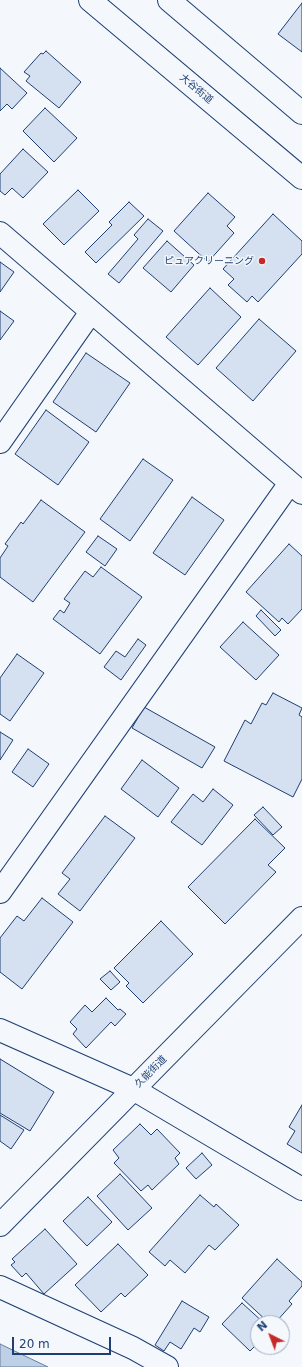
<!DOCTYPE html>
<meta charset="utf-8">
<style>
body{margin:0}
#map{position:relative;width:302px;height:1367px;overflow:hidden;background:#f4f7fb;font-family:"DejaVu Sans",sans-serif}
canvas{display:block}
.north{position:absolute;left:250px;top:1315px;width:40px;height:40px;box-sizing:border-box;background:#f4f7fb;border:1px solid #9eadc5;border-radius:50%;rotate:318deg;font-size:11px;font-weight:700;line-height:16px;text-align:center;color:#1d3f73}
.north::after{content:'';display:block;margin:auto;width:14px;height:18px;background:#c62828;clip-path:polygon(50% 0,100% 100%,50% 72%,0 100%)}
.scale{position:absolute;left:12px;top:1337px;width:99px;height:18px;box-sizing:border-box;border:2px solid #1d3f73;border-top:0;padding-left:5px;font-size:12px;line-height:14px;white-space:nowrap;color:#1d3f73;-webkit-text-stroke:3px #f4f7fb;paint-order:stroke}
</style>
<div id="map">
<canvas width="302" height="1367"></canvas>
<div class="north">N</div>
<div class="scale">20 m</div>
</div>
<script>
const ctx = document.querySelector('canvas').getContext('2d');
ctx.lineJoin = 'round';
function fill(path, color) { ctx.fillStyle = color; ctx.fill(path, 'evenodd'); }
const poly = rows => new Path2D(rows.map(r => 'M' + r).join(''));
function stroke(path, color, width, dash) { ctx.strokeStyle = color; ctx.lineWidth = width; ctx.lineCap = dash ? 'butt' : 'round'; ctx.setLineDash(dash || []); ctx.stroke(path); }
function label(font, color, halo, rows, align = 'center') {
  ctx.font = font + ' "DejaVu Sans","Noto Sans JP",sans-serif'; ctx.lineWidth = 3; ctx.setLineDash([]); ctx.textBaseline = 'middle'; ctx.strokeStyle = halo; ctx.fillStyle = color; for (const [text, x, y, turn = 0] of rows) {
    ctx.save(); ctx.translate(x, y); ctx.rotate((+turn || 0) * Math.PI / 180); ctx.textAlign = isNaN(turn) ? turn : align; if (halo) ctx.strokeText(text, 0, 0); ctx.fillText(text, 0, 0); ctx.restore();
  }
}
const water = poly([
 [0,1344,48,1367,0,1367,0,1344]
]);
const building = poly([
 [302,3,302,52,278,34,302,3],
 [46,51,81,82,59,108,26,81,30,76,24,72,41,53,43,54,46,51],
 [0,68,27,93,12,109,7,104,0,111,0,68],
 [45,108,77,138,54,162,23,131,45,108],
 [23,149,48,172,23,198,12,188,5,195,0,191,0,174,23,149],
 [78,190,99,211,64,245,43,224,78,190],
 [208,193,235,217,227,226,234,233,208,262,174,231,208,193],
 [129,202,144,216,96,263,85,252,112,225,109,222,129,202],
 [273,214,302,241,302,254,258,302,252,296,247,302,228,285,234,279,223,269,273,214],
 [148,219,163,231,119,283,108,274,138,239,134,235,148,219],
 [167,241,194,265,171,292,143,268,167,241],
 [0,262,14,272,0,292,0,262],
 [210,288,241,317,198,365,166,337,210,288],
 [0,311,14,321,0,340,0,311],
 [259,319,296,351,253,401,216,368,259,319],
 [86,353,130,383,96,432,53,402,86,353],
 [46,410,89,442,58,485,15,454,46,410],
 [143,459,173,480,130,541,100,519,143,459],
 [192,497,224,520,185,575,153,553,192,497],
 [41,500,85,532,33,602,0,577,0,558,8,546,5,544,21,522,23,524,41,500],
 [98,536,117,549,105,566,86,552,98,536],
 [289,544,302,556,302,609,288,624,282,618,279,622,246,592,289,544],
 [101,567,142,597,100,654,53,619,60,610,64,613,70,603,64,599,85,571,93,577,101,567],
 [261,610,281,630,275,636,256,616,261,610],
 [243,622,279,655,256,680,220,647,243,622],
 [138,639,146,645,121,680,104,667,116,651,125,657,138,639],
 [17,654,44,673,10,721,0,714,0,678,17,654],
 [273,693,302,708,299,715,302,717,302,779,293,797,224,761,245,720,251,724,262,703,266,705,273,693],
 [144,707,215,747,202,768,132,728,144,707],
 [0,732,13,740,0,760,0,732],
 [28,749,49,764,33,787,12,772,28,749],
 [142,760,179,788,158,817,121,789,142,760],
 [213,789,233,805,202,845,171,822,193,794,203,802,213,789],
 [263,807,282,827,273,835,254,815,263,807],
 [105,816,135,838,80,911,58,894,70,879,62,873,105,816],
 [255,819,285,848,268,865,276,872,225,924,188,887,255,819],
 [42,898,73,922,22,989,0,972,0,938,17,916,24,921,42,898],
 [161,921,193,954,143,1003,126,986,129,983,114,968,161,921],
 [110,971,120,982,111,990,100,979,110,971],
 [106,998,118,1010,120,1009,126,1014,115,1026,111,1022,86,1048,73,1034,77,1029,70,1022,85,1005,92,1012,106,998],
 [0,1059,54,1092,30,1131,0,1113,0,1059],
 [302,1105,302,1153,287,1144,295,1131,289,1127,302,1105],
 [0,1115,24,1130,11,1149,0,1141,0,1115],
 [140,1124,151,1135,157,1129,180,1153,175,1158,179,1164,152,1190,148,1185,141,1191,114,1163,119,1158,113,1150,140,1124],
 [202,1153,212,1165,196,1179,186,1168,202,1153],
 [120,1174,152,1208,128,1230,97,1196,120,1174],
 [200,1195,214,1207,216,1204,239,1225,215,1250,209,1245,185,1273,170,1260,165,1266,149,1252,200,1195],
 [88,1197,112,1222,87,1246,63,1221,88,1197],
 [45,1229,77,1264,44,1294,26,1273,22,1277,11,1265,15,1262,12,1259,45,1229],
 [118,1244,148,1275,125,1297,121,1293,101,1312,75,1285,118,1244],
 [277,1259,302,1282,302,1286,289,1301,292,1304,275,1323,269,1323,242,1298,277,1259],
 [182,1301,209,1317,200,1332,194,1328,181,1349,170,1342,164,1351,155,1345,182,1301],
 [242,1303,264,1323,258,1323,258,1343,250,1351,222,1324,242,1303]
]);
const minor = poly([
 [0,233,302,493],
 [0,442,91,312],
 [0,892,290,483],
 [0,1030,133,1089,302,1189],
 [0,1287,133,1348,167,1367]
]);
const tertiary = poly([
 [0,1225,302,918]
]);
const primary = poly([
 [90,0,302,178],
 [169,0,302,113]
]);
const markers = [
 [262,261,4,"#c62828"]
];
const streetNames = [
 ["大谷街道",196,89,40],
 ["久能街道",151,1072,-45]
];
const poiNames = [
 ["ピュアクリーニング",254,261]
];
fill(water, '#bed0e5');
stroke(water, '#687fa3', 1);
fill(building, '#d5e0f0');
stroke(building, '#1d3f73', 1);
stroke(minor, '#1d3f73', 24);
stroke(tertiary, '#1d3f73', 24);
stroke(primary, '#1d3f73', 24);
stroke(minor, '#f4f7fb', 22);
stroke(tertiary, '#f4f7fb', 22);
stroke(primary, '#f4f7fb', 22);
for (const [x, y, r, color] of markers) { const dot = new Path2D(); dot.arc(x, y, r, 0, 2 * Math.PI); ctx.fillStyle = color; ctx.fill(dot); stroke(dot, '#f4f7fb', 1.5); }
label('10px', '#1d3f73', '#f4f7fb', streetNames);
label('10px', '#1d3f73', '#f4f7fb', poiNames, 'right');
</script>
